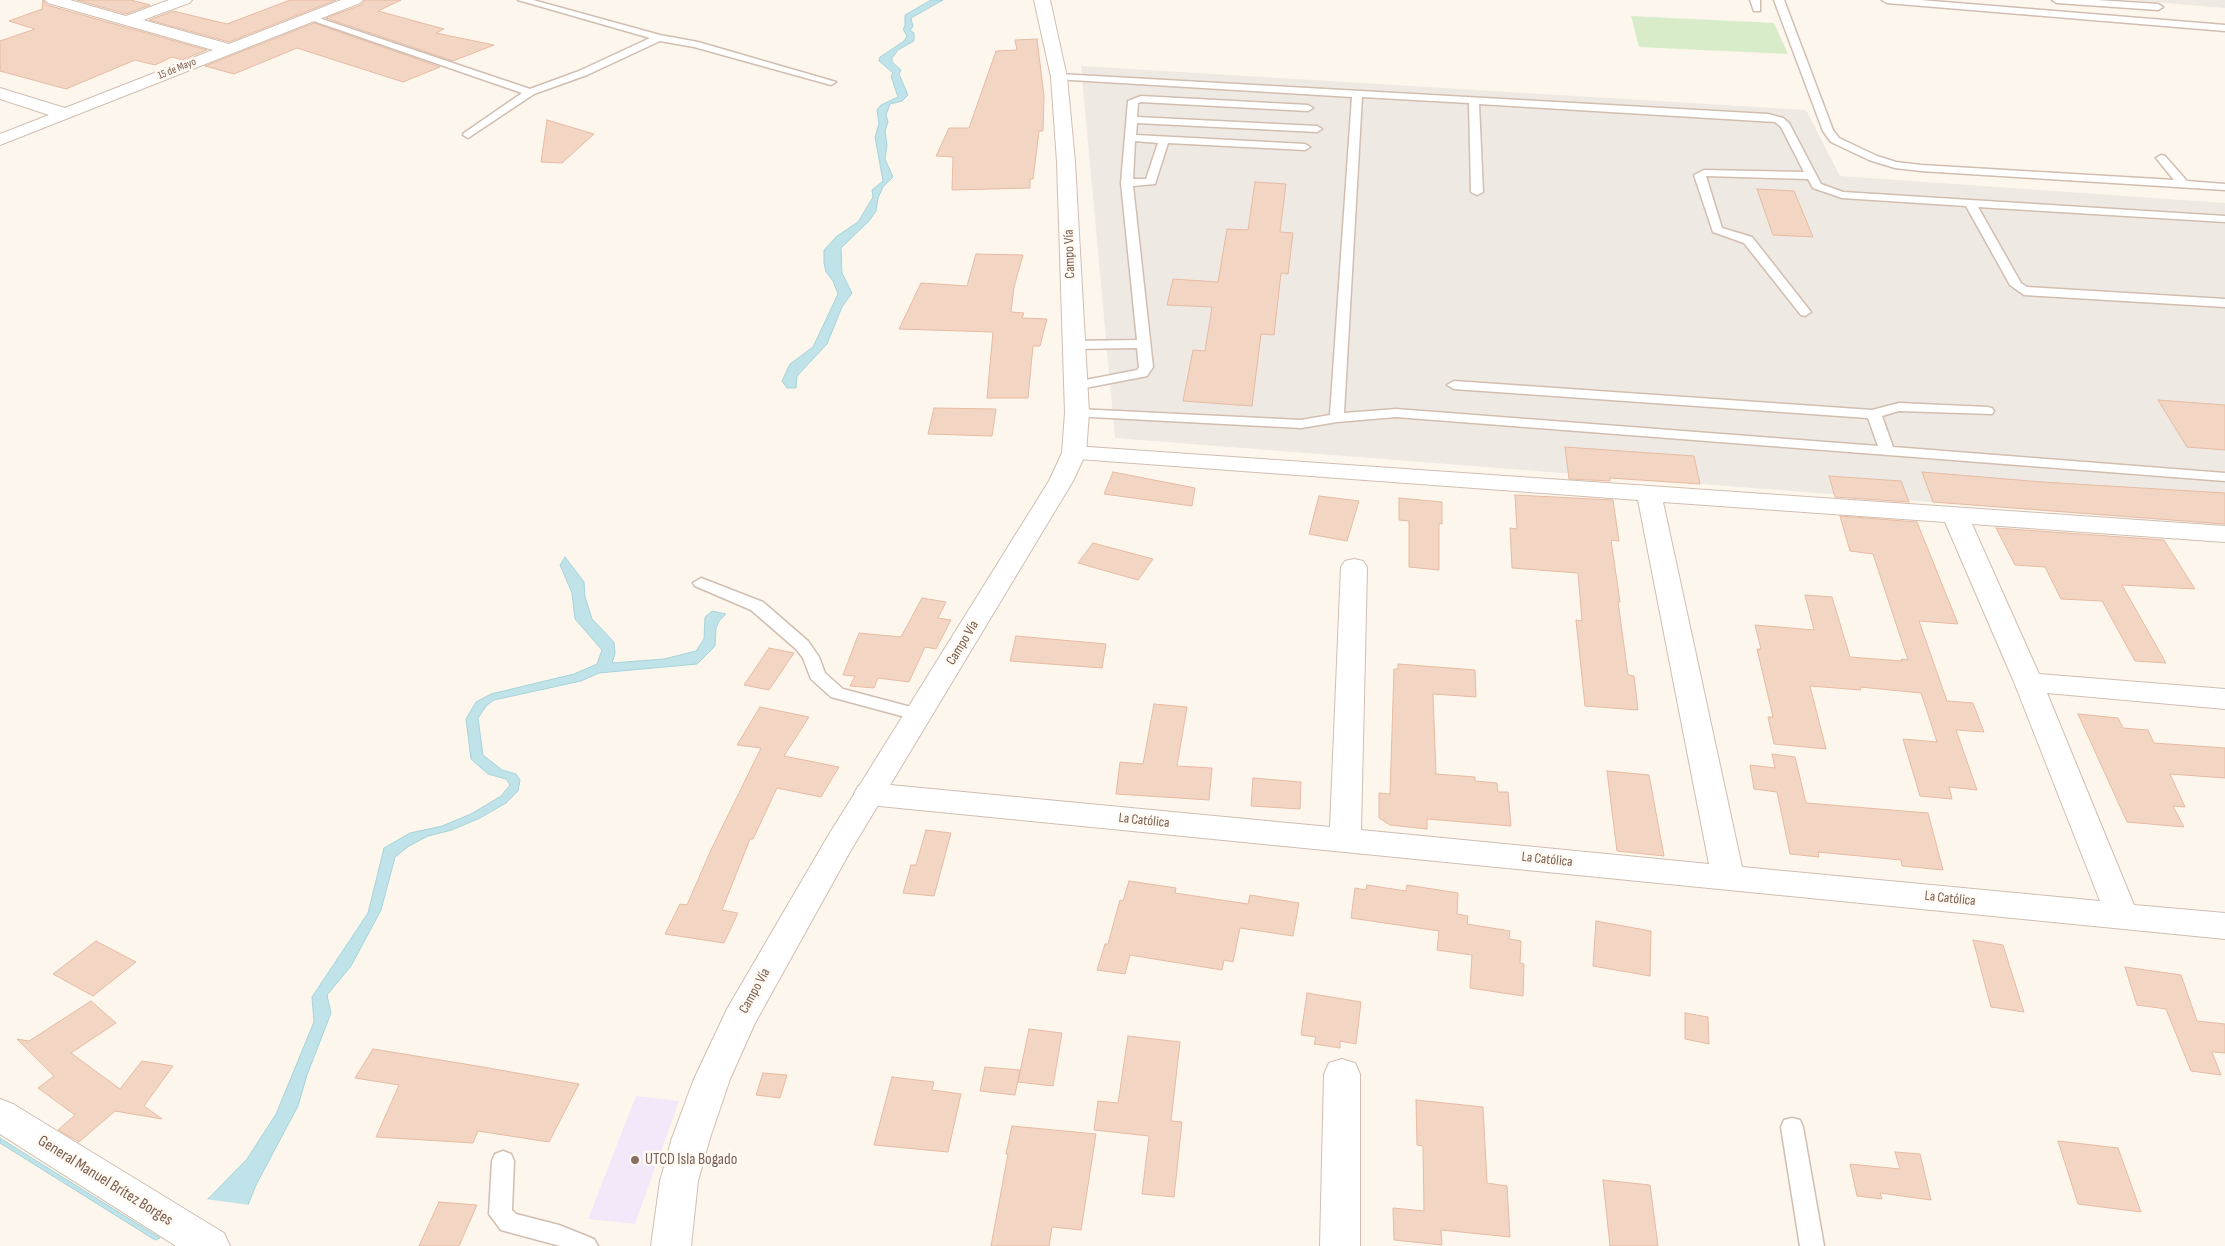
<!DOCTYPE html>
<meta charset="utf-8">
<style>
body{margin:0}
canvas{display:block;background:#fdf6ec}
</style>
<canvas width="2225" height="1246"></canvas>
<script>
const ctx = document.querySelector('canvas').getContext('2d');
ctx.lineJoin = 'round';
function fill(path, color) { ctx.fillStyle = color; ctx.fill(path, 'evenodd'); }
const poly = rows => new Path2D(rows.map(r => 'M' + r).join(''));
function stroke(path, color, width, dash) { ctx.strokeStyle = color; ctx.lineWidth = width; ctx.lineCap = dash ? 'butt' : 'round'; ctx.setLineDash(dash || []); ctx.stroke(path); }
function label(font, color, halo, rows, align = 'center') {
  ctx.font = font + ' "Sofia Sans Condensed",sans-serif'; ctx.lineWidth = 5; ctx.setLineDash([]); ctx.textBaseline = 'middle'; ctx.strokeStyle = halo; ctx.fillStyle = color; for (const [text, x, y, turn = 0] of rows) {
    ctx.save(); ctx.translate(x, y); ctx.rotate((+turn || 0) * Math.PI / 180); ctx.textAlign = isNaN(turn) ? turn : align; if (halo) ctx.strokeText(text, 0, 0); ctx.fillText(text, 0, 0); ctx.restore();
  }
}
const industrial = poly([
 [2130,0,2225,0,2225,8],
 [1081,66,1806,110,1840,176,2225,203,2225,525,1115,438]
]);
const education = poly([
 [636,1096,679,1101,635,1224,588,1219]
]);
const green = poly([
 [1631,16,1774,23,1788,54,1639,47]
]);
const water = poly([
 [931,0,943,0,911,18,913,27,910,30,914,33,914,41,898,50,892,58,892,62,901,70,899,74,908,95,902,101,890,104,886,115,888,122,885,131,887,145,885,159,893,177,883,187,878,198,876,211,869,221,841,248,842,273,852,293,842,307,827,344,797,376,796,388,787,388,782,381,790,364,813,347,838,294,833,281,826,272,824,263,824,250,837,236,858,222,873,197,872,190,883,181,875,137,879,124,877,110,881,105,898,97,891,76,893,73,879,61,880,57,904,41,907,36,903,29,905,26,905,15,931,0],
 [565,557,584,582,585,597,592,619,614,642,615,654,612,663,664,659,696,651,704,639,705,617,712,611,726,614,719,621,716,628,715,646,697,664,599,673,581,681,494,700,487,705,478,718,483,755,502,770,516,774,520,780,518,791,506,803,480,818,452,830,428,836,409,846,395,857,381,910,351,966,327,995,331,1013,307,1075,298,1106,256,1185,246,1210,206,1201,247,1159,276,1114,314,1022,312,997,368,913,384,848,410,833,442,826,471,814,501,796,510,785,506,779,488,774,471,759,466,719,476,702,491,694,574,674,597,664,602,650,575,619,572,593,560,565,565,557],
 [0,1138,160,1238,155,1240,0,1143,0,1138]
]);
const pier = poly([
 [205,1199,250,1205,246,1212,206,1204]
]);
const building = poly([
 [43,0,47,5,207,50,182,60,172,57,155,65,135,60,66,89,0,71,0,41,35,29,9,21,42,9,43,0],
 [77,0,131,0,150,5,126,14,77,0],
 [290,0,336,0,229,42,149,20,173,11,227,24,290,0],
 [365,0,401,0,378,11,444,29,436,33,494,45,453,61,326,18,361,5,365,0],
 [314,23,440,67,403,82,297,48,234,74,205,66,314,23],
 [1037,39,1044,96,1043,131,1039,131,1033,179,1030,179,1030,188,952,190,953,157,936,156,949,128,969,128,996,51,1017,50,1015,40,1037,39],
 [547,120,594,134,562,163,541,162,547,120],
 [1255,182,1286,184,1280,232,1293,233,1288,274,1281,273,1274,335,1261,334,1252,406,1183,401,1193,350,1205,351,1212,307,1167,305,1173,279,1218,282,1227,229,1248,230,1255,182],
 [1757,189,1794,191,1813,237,1773,235,1757,189],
 [976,254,1023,255,1014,287,1011,312,1024,313,1022,318,1047,319,1040,346,1033,346,1028,398,987,398,993,332,899,329,921,283,967,286,976,254],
 [2158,400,2225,405,2225,450,2187,447,2158,400],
 [934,408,996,409,992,436,928,434,934,408],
 [1565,447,1694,456,1700,484,1610,478,1610,481,1569,479,1565,447],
 [1113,472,1195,488,1192,506,1104,494,1113,472],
 [1922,472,2042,482,2225,493,2225,524,1933,502,1922,472],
 [1829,476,1901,481,1909,502,1835,497,1829,476],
 [1515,495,1613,500,1619,541,1611,540,1620,602,1618,602,1628,675,1634,676,1638,710,1585,706,1576,620,1582,621,1578,573,1512,568,1510,528,1517,529,1515,495],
 [1319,496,1359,501,1347,541,1309,534,1319,496],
 [1399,498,1442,502,1442,524,1439,523,1439,570,1409,567,1409,521,1399,520,1399,498],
 [1840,516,1917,522,1958,624,1919,621,1947,701,1973,703,1984,732,1956,730,1977,790,1949,787,1952,799,1920,796,1903,739,1937,742,1921,693,1860,687,1861,690,1810,686,1826,749,1774,744,1768,717,1773,717,1757,649,1761,649,1755,625,1814,630,1805,595,1832,597,1850,657,1902,661,1901,659,1908,660,1873,554,1850,551,1840,516],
 [1996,528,2164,540,2195,589,2122,585,2166,663,2135,661,2102,601,2061,599,2045,567,2015,565,1996,528],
 [1093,543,1153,559,1138,580,1078,563,1093,543],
 [922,598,946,602,938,618,951,620,936,649,925,647,909,682,878,678,874,688,850,686,855,676,843,675,859,633,901,637,922,598],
 [1016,636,1106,644,1102,668,1010,661,1016,636],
 [769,648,794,653,769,690,744,685,769,648],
 [1398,664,1475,670,1476,697,1433,694,1436,774,1475,777,1475,781,1497,783,1498,792,1508,792,1511,826,1427,819,1427,829,1390,825,1379,818,1379,793,1390,794,1394,669,1398,669,1398,664],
 [1154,704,1187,707,1177,766,1212,768,1209,800,1116,794,1120,762,1143,764,1154,704],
 [760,707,809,717,784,756,839,767,821,797,777,788,753,839,750,839,722,910,738,913,724,943,665,934,680,904,687,905,710,852,761,748,737,745,760,707],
 [2078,714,2118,718,2123,728,2148,730,2154,743,2225,748,2225,778,2170,774,2185,807,2173,806,2184,827,2127,822,2078,714],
 [1772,754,1795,757,1806,803,1928,813,1943,870,1902,866,1901,860,1818,852,1819,857,1790,854,1777,792,1754,789,1750,765,1775,768,1772,754],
 [1607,771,1649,775,1664,856,1617,851,1607,771],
 [1253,778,1301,782,1300,809,1251,806,1253,778],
 [926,830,951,833,934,896,903,893,911,865,916,865,926,830],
 [1129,881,1176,888,1175,893,1248,904,1250,895,1299,903,1293,936,1240,928,1233,962,1224,960,1222,970,1130,955,1125,974,1097,970,1105,944,1108,944,1120,900,1123,901,1129,881],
 [1367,885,1406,891,1407,885,1458,893,1457,914,1468,916,1467,924,1510,931,1509,939,1521,941,1520,963,1524,964,1523,996,1470,988,1472,955,1437,950,1439,931,1351,918,1355,888,1366,890,1367,885],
 [1596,921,1651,931,1650,976,1593,966,1596,921],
 [1973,940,2003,945,2024,1012,1991,1007,1973,940],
 [96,941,136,962,93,996,53,974,96,941],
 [2125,967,2181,975,2197,1021,2225,1024,2225,1053,2212,1052,2221,1075,2191,1071,2166,1009,2137,1005,2125,967],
 [1307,993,1361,1002,1356,1044,1340,1041,1340,1048,1314,1044,1316,1037,1301,1035,1307,993],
 [91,1001,116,1023,71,1053,120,1089,142,1061,173,1066,144,1106,162,1119,115,1111,79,1142,58,1130,75,1115,38,1088,54,1076,17,1039,29,1041,91,1001],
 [1685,1013,1708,1017,1709,1044,1685,1039,1685,1013],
 [1029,1029,1062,1033,1053,1086,1018,1082,1029,1029],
 [1128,1036,1180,1042,1171,1121,1182,1122,1174,1197,1142,1194,1149,1136,1094,1130,1098,1101,1118,1103,1128,1036],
 [373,1049,477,1066,579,1084,549,1142,478,1131,473,1143,376,1137,399,1085,355,1078,373,1049],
 [985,1067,1020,1070,1015,1095,980,1091,985,1067],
 [763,1073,787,1075,780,1098,756,1095,763,1073],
 [892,1077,934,1082,932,1090,961,1094,948,1152,874,1145,892,1077],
 [1416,1100,1483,1107,1487,1183,1507,1186,1510,1237,1441,1230,1442,1245,1394,1240,1393,1208,1424,1211,1423,1146,1417,1145,1416,1100],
 [1012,1126,1096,1134,1081,1230,1052,1227,1049,1246,991,1246,1008,1154,1006,1154,1012,1126],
 [2058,1141,2118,1148,2141,1212,2078,1204,2058,1141],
 [1895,1152,1920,1154,1931,1200,1880,1193,1882,1199,1857,1196,1850,1164,1900,1169,1895,1152],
 [1603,1180,1650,1185,1658,1246,1610,1246,1603,1180],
 [439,1202,477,1205,459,1246,419,1246,439,1202]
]);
const service = poly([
 [518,0,533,0,660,35,698,42,836,82,831,85,694,47,660,41,587,75,534,94,468,138,463,135,464,133,522,93,302,17,310,15,530,89,579,71,650,38,518,0],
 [1750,0,1760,0,1760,11,1754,11,1750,0],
 [1774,0,1784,0,1833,130,1839,138,1877,156,1896,162,1921,165,2174,180,2156,158,2161,155,2165,156,2187,181,2225,184,2225,190,1921,171,1895,168,1869,160,1831,142,1823,131,1774,0],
 [1882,0,1920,0,2225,25,2225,31,1887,3,1882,0],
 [2052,0,2097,0,2158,4,2163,7,2158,10,2057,3,2052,0],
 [1059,74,1768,114,1783,118,1789,123,1821,184,1843,192,2225,216,2225,222,1978,207,2021,283,2027,287,2225,299,2225,307,2024,295,2010,285,1966,206,1842,198,1813,188,1808,179,1706,176,1722,228,1752,237,1811,312,1805,316,1801,315,1744,243,1713,232,1694,175,1704,170,1804,172,1781,127,1775,122,1479,104,1483,192,1477,195,1471,192,1469,103,1362,97,1344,413,1396,409,1878,446,1868,418,1454,389,1447,385,1454,381,1872,410,1899,403,1987,407,1992,408,1994,411,1992,414,1899,411,1882,416,1893,447,2225,473,2225,481,1396,417,1337,422,1301,428,1072,416,1070,413,1077,409,1301,420,1330,415,1352,97,1055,79,1054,77,1059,74],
 [1141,96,1308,105,1313,108,1308,111,1141,102,1138,103,1137,117,1317,126,1322,129,1317,132,1137,123,1136,135,1305,144,1310,147,1305,150,1168,143,1155,184,1133,186,1153,367,1147,376,1075,390,1068,386,1070,383,1137,370,1139,367,1137,348,1073,349,1066,345,1073,341,1137,340,1121,183,1128,101,1141,96],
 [1135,141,1158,143,1146,179,1133,179,1135,141],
 [701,578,763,602,808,641,819,657,825,673,843,689,926,711,929,715,926,719,920,721,831,697,811,679,803,658,796,649,751,610,695,586,693,583,701,578],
 [1792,1118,1800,1120,1803,1127,1824,1246,1800,1246,1781,1127,1784,1120,1792,1118],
 [503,1151,511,1154,514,1161,512,1210,516,1214,559,1225,594,1239,598,1246,560,1246,501,1230,489,1214,492,1161,495,1154,503,1151]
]);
const minor = poly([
 [45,0,70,0,126,16,169,0,192,0,189,3,143,20,229,44,341,0,363,0,360,3,0,145,0,134,49,115,0,99,0,88,65,108,213,50,48,3,45,0],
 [1074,446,2225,526,2225,542,1972,524,2039,674,2225,689,2225,709,2047,693,2134,905,2225,913,2225,939,869,805,858,802,854,794,858,786,869,783,1330,827,1341,567,1345,561,1354,559,1363,561,1367,567,1361,830,1709,864,1638,500,1065,458,1062,453,1065,448,1074,446],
 [1663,502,1945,522,2014,682,2100,901,1742,867,1663,502],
 [1342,1059,1355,1063,1360,1074,1360,1246,1320,1246,1324,1074,1329,1063,1342,1059]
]);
const tertiary = poly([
 [1034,0,1050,0,1067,77,1075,162,1089,413,1086,453,1073,481,851,850,755,1023,730,1079,710,1138,698,1181,691,1246,651,1246,660,1181,672,1138,694,1079,727,1009,828,836,1049,481,1062,453,1065,413,1057,162,1051,77,1034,0],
 [0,1099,13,1104,224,1233,230,1246,176,1246,0,1134,0,1099]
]);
const markers = [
 [635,1160,5,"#8d6e63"]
];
const farStreetnames = [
 ["15 de Mayo",177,69,-22]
];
const streetNames = [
 ["Campo Vía",1070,254,-92],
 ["Campo Vía",963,643,-59],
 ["La Católica",1144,821,6],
 ["La Católica",1547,860,6],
 ["La Católica",1950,899,6],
 ["Campo Vía",755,991,-61]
];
const nearEducationnames = [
 ["UTCD Isla Bogado",645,1160]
];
const nearStreetnames = [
 ["General Manuel Brítez Borges",105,1181,32]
];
fill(industrial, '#efe9e4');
fill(education, '#f3e8fa');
fill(green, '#d8ecc9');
fill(water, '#bfe3e8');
stroke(water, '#a5d3da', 1);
fill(pier, '#fdf6ec');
fill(building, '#f3d5c3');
stroke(building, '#e6bba3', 1);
stroke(service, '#d1beb0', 3);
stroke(minor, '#d1beb0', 2);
stroke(tertiary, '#d1beb0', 2);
fill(service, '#fff');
fill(minor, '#fff');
fill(tertiary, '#fff');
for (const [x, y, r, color] of markers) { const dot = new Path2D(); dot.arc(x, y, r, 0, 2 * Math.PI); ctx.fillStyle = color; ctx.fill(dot); stroke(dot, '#fffaf3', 2); }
label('11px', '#7a5c4d', '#fffaf3', farStreetnames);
label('14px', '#7a5c4d', '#fffaf3', streetNames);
label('16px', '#785e54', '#fffaf3', nearEducationnames, 'left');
label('16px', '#7a5c4d', '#fffaf3', nearStreetnames);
</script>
